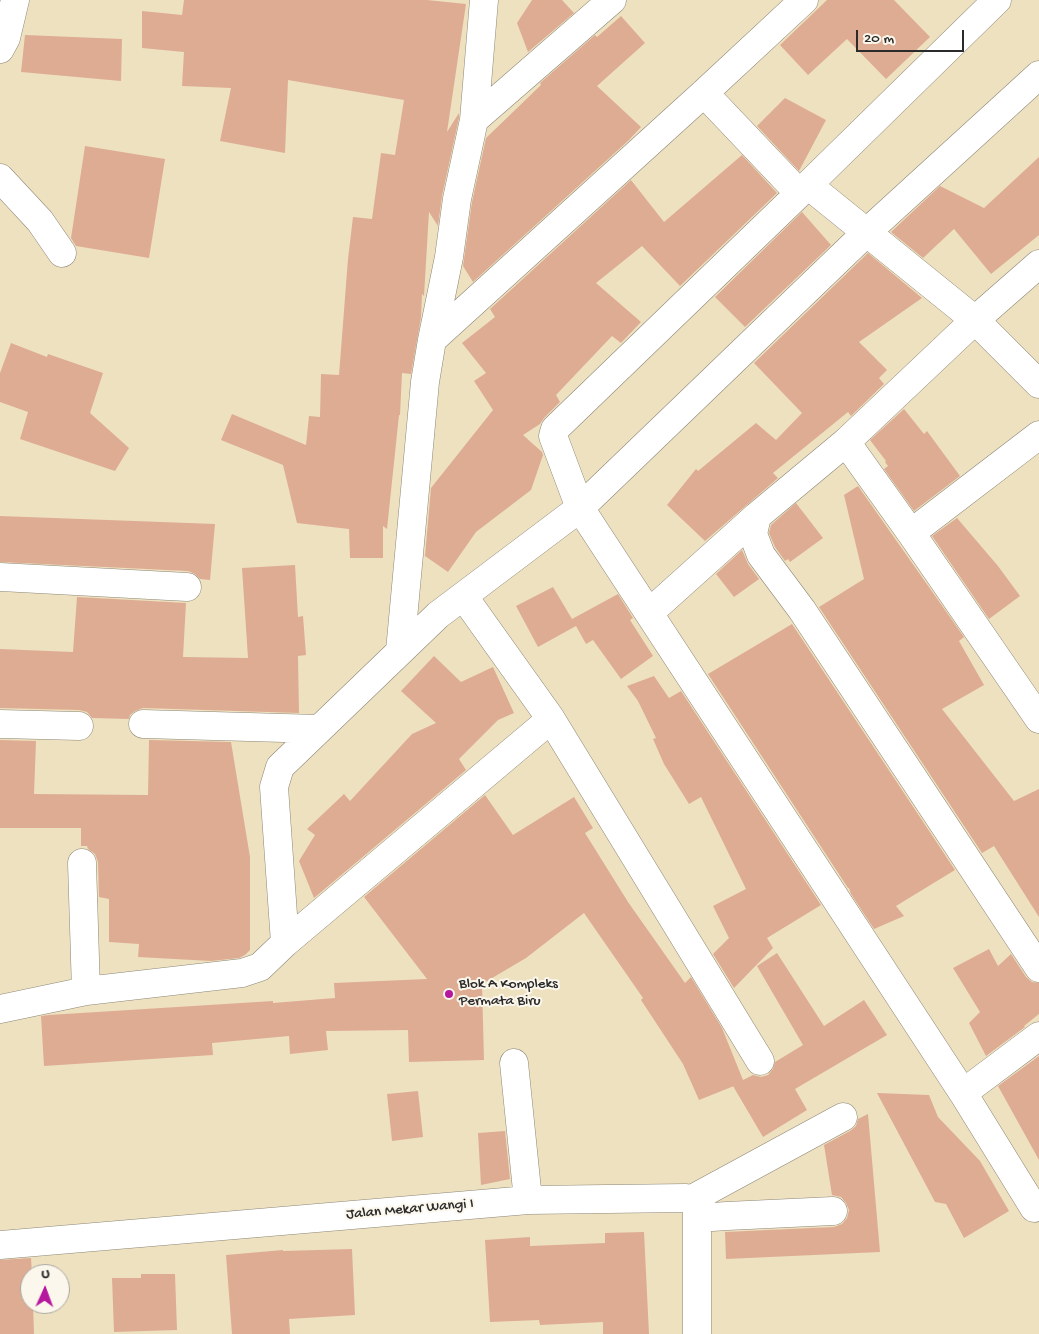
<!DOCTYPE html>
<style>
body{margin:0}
#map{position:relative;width:1039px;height:1334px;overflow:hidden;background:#eee1c0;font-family:"Gochi Hand",sans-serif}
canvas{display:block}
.north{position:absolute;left:20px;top:1264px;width:50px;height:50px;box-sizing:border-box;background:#fbf7ec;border:1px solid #a8a59f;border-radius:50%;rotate:2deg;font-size:14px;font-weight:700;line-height:20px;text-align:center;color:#2b2b2b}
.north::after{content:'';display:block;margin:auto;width:18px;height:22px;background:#b5179e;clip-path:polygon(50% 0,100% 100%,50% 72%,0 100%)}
.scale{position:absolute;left:856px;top:30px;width:108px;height:22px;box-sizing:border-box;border:2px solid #2b2b2b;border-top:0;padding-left:6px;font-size:15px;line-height:18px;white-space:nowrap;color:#2b2b2b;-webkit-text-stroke:4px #fbf7ec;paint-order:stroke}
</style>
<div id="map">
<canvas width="1039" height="1334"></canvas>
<div class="north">U</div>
<div class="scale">20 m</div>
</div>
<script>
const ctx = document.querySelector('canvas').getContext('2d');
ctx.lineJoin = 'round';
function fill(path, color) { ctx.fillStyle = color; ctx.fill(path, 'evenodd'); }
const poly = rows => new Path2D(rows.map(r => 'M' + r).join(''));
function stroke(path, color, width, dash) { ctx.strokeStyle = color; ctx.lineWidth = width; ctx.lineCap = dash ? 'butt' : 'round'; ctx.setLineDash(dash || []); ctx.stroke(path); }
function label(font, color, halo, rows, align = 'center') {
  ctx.font = font + ' "Gochi Hand",sans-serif'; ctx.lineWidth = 4; ctx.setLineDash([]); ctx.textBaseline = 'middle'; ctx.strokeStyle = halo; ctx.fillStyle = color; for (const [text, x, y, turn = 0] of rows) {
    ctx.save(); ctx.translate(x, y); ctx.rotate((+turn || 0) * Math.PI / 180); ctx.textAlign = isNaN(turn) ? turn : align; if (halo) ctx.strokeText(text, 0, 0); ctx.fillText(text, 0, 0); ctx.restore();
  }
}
const building = poly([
 [184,0,427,0,466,4,447,132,459,113,459,118,442,196,438,226,429,212,424,296,422,294,421,317,411,374,402,373,400,415,399,415,387,529,383,526,383,558,350,558,349,529,297,523,283,465,221,440,232,414,306,445,309,416,320,417,321,374,339,375,348,259,353,217,372,219,381,153,395,155,404,100,288,80,285,153,220,141,231,88,182,86,184,52,142,48,142,11,182,15],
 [532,0,562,0,574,13,528,52,517,23],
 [827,0,894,0,930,37,886,79,847,39,808,75,780,45],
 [621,16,645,43,597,86,641,127,629,140,473,282,463,266,472,202,486,138,541,85,540,83,595,35,597,37],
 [25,35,122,39,121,81,21,72],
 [785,98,826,120,799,171,757,126],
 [85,146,165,159,149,258,76,246,71,238],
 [742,155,777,193,680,286,642,246,596,283,641,322,621,343,612,336,556,395,560,402,544,418,540,424,523,435,542,452,543,455,531,490,476,532,448,572,425,556,431,488,493,410,474,381,486,373,462,343,495,317,490,309,631,180,664,222],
 [1039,157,1039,235,991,274,954,229,923,258,891,232,940,186,984,208],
 [802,212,831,245,745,327,715,297],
 [868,253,922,298,859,342,887,370,879,378,884,384,851,416,848,412,773,473,778,478,705,541,667,505,696,469,698,471,756,423,776,440,802,413,754,363],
 [11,343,47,357,48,354,103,373,90,413,129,448,115,471,20,439,28,412,0,402,0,373],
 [904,409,924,434,927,431,960,476,914,511,884,469,888,466,885,462,886,461,870,440],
 [858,486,964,637,959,641,984,685,942,709,1014,801,1039,789,1039,917,994,846,982,853,819,607,864,579,844,495],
 [796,503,823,538,790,562,788,559,785,561,775,547,769,533,771,525],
 [0,516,215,524,210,580,200,579,195,574,188,571,0,562],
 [957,518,998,566,1020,596,989,619,932,536],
 [742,550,748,564,759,579,734,597,716,574],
 [295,565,298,617,303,616,306,655,298,656,299,713,143,708,135,711,130,715,129,719,92,718,87,712,79,710,0,708,0,649,73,652,77,597,186,603,183,657,248,658,242,568],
 [553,587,572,619,618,594,633,618,630,620,653,656,621,679,593,640,586,644,576,626,538,647,516,606],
 [792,624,955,870,896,906,904,916,874,929,851,894,849,888,848,888,708,674],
 [434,656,461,682,493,667,514,713,498,720,459,759,466,770,314,898,299,861,315,835,307,829,344,794,350,801,412,734,436,723,401,691],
 [654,676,669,698,681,691,821,905,767,938,773,948,734,988,713,954,729,938,713,906,746,889,701,797,689,804,664,764,653,739,656,738,638,701,627,686],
 [0,740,36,741,34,794,148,795,149,740,231,742,250,857,250,950,245,955,239,958,211,961,138,957,139,944,109,942,109,899,99,897,98,862,95,854,88,849,87,846,81,846,81,828,0,828],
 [485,795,513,835,574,797,593,828,585,833,628,902,685,983,691,977,722,1028,743,1080,753,1075,761,1077,768,1075,773,1069,775,1062,803,1045,757,966,777,953,824,1026,864,1000,887,1035,795,1089,807,1110,763,1137,733,1086,734,1086,699,1100,683,1064,641,1000,643,998,584,913,526,958,482,984,484,1060,409,1062,408,1030,326,1031,328,1050,290,1054,289,1036,212,1043,213,1055,44,1066,41,1016,49,1015,273,1001,273,1003,335,998,334,983,427,979,364,897],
 [989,949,998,966,1011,954,1026,977,1032,982,1039,983,1039,1014,1024,1026,1025,1027,986,1056,969,1023,980,1012,953,968],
 [1039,1056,1039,1160,998,1086],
 [418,1091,423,1137,392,1141,387,1094],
 [877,1093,929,1095,938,1117,980,1161,1009,1211,964,1238,946,1204,935,1202],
 [868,1114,880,1252,726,1259,725,1232,834,1227,842,1224,847,1218,849,1210,846,1203,841,1197,832,1195,824,1145,850,1131,856,1126,858,1119],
 [505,1131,510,1179,481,1185,478,1133],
 [644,1232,649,1334,603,1334,603,1322,540,1325,539,1320,490,1322,485,1240,530,1237,530,1246,605,1243,605,1233],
 [352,1249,355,1315,289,1319,290,1334,232,1334,226,1255,283,1250,283,1251],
 [31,1258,32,1274,30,1274,30,1304,33,1304,34,1334,0,1334,0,1260],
 [141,1274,175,1274,177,1330,114,1332,112,1278,141,1278]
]);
const minor = poly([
 [997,0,808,185,975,320,1039,384],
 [0,49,6,38,15,0],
 [704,93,799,193],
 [474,120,612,0],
 [0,178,40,221,62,253],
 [1039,264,975,320,846,442,757,516,753,534,761,555,802,610,1039,968],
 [432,340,704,93,804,0],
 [1039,435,911,533,1039,719],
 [846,442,911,533],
 [0,577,187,587],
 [464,597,551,719,760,1061],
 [649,613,757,516],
 [400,651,425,382,432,340,449,257,457,199,474,120,484,0],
 [0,724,79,726],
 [143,724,319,729],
 [82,863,86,991],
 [285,943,551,719],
 [0,1009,86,991,242,973,260,967,285,943,274,787,280,767,438,615,580,508,553,436,555,429,808,185],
 [514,1063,528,1200],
 [963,1093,1039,1036],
 [692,1199,843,1117],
 [1034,1208,963,1093,580,508,867,232,1039,75],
 [697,1218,727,1216,833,1211],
 [0,1245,528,1200,686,1198,692,1199,697,1207,697,1334]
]);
const markers = [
 [449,994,5,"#b5179e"]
];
const poiNames = [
 ["Blok A Kompleks",459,985],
 ["Permata Biru",459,1002]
];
const streetNames = [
 ["Jalan Mekar Wangi I",410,1210,-5]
];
fill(building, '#deac93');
stroke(minor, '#8c8676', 29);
stroke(minor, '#fff', 28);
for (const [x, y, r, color] of markers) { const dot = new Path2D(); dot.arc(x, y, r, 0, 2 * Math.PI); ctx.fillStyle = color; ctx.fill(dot); stroke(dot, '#fbf7ec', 2); }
label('15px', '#2b2b2b', '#fbf7ec', poiNames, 'left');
label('15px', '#2b2b2b', '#fbf7ec', streetNames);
</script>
